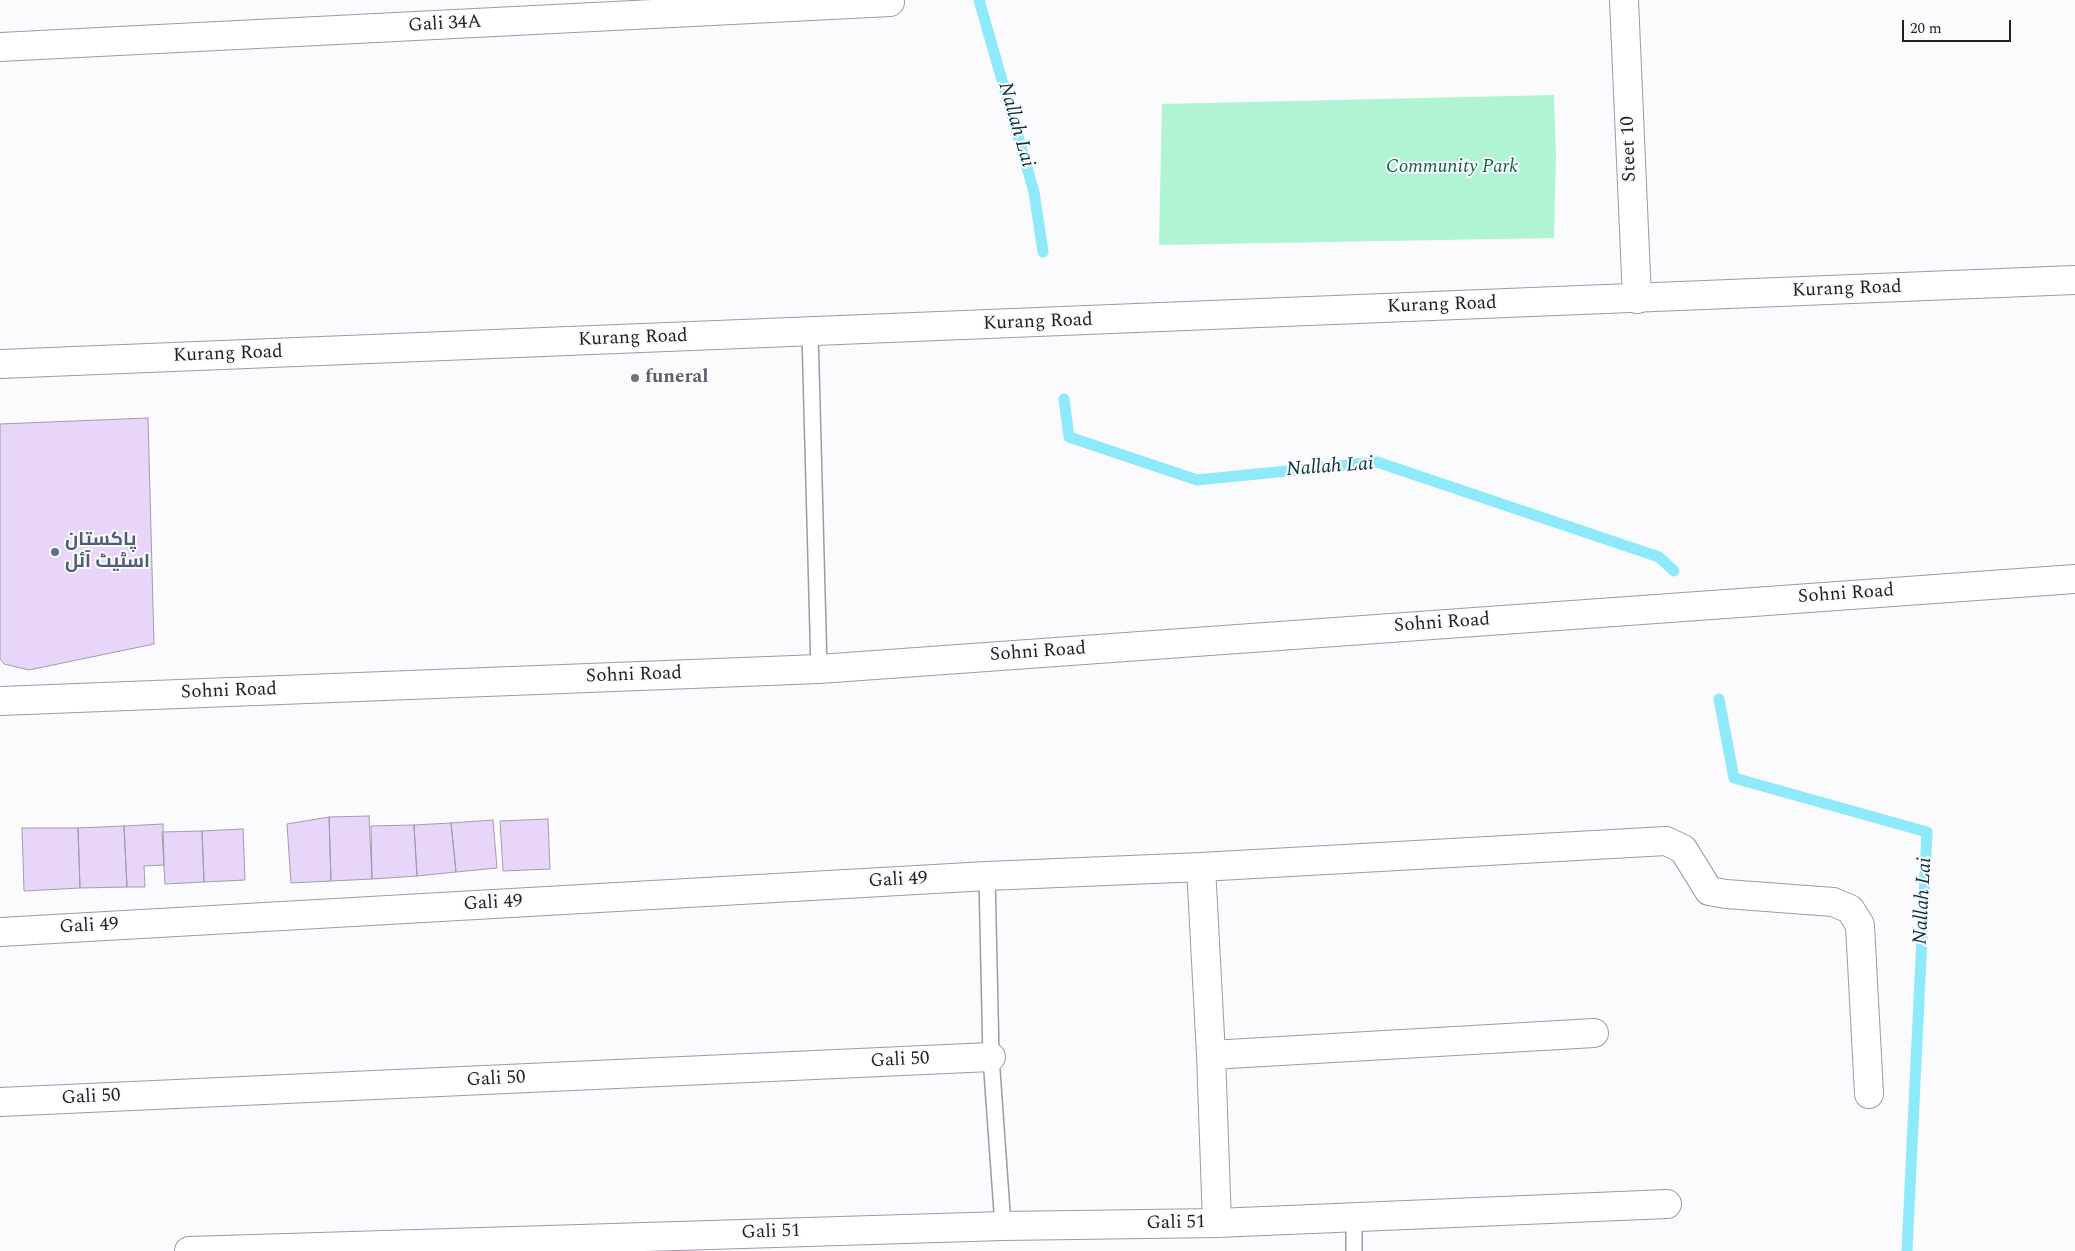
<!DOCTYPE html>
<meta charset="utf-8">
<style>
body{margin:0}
#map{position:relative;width:2075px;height:1251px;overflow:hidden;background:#fbfafd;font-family:Spectral,serif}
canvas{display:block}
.scale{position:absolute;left:1902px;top:20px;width:109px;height:22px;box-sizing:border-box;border:2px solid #211e24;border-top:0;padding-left:6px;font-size:15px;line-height:18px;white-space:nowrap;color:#211e24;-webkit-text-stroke:4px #fbfafd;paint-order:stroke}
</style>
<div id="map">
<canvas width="2075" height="1251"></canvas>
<div class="scale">20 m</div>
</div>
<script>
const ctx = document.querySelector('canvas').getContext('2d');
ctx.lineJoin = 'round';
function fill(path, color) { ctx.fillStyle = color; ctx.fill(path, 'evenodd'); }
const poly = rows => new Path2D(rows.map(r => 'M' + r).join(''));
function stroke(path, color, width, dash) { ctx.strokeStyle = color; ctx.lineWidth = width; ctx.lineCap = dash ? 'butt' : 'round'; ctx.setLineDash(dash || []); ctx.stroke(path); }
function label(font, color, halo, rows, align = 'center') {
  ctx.font = font + ' Spectral,Cairo,serif'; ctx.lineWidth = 4; ctx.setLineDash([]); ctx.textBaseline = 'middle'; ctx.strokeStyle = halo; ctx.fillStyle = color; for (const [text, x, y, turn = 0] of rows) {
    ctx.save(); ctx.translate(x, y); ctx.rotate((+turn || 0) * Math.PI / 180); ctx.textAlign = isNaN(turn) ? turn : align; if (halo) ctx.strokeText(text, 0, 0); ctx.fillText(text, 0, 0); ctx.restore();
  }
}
const green = poly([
 [1554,95,1556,155,1554,238,1159,245,1162,104]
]);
const stream = poly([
 [979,0,1034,192,1043,252],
 [1064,399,1069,437,1197,480,1377,462,1659,557,1674,571],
 [1719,699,1734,778,1927,832,1907,1251]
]);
const building = poly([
 [148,418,154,644,29,670,4,664,0,659,0,424,148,418],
 [369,816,372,879,331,881,329,817,369,816],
 [329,817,331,881,291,883,287,824,329,817],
 [548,819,550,869,503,871,500,821,548,819],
 [493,820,497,868,456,872,451,823,493,820],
 [451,823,456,872,417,876,414,825,451,823],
 [163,824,164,865,144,866,145,887,127,887,124,826,163,824],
 [414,825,417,876,372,879,371,826,414,825],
 [124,826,127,887,80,888,78,828,124,826],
 [22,828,78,828,80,888,24,891,22,828],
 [243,829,245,880,204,882,202,831,243,829],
 [202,831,204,882,165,884,162,832,202,831]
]);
const service = poly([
 [810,332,819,669],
 [987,876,991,1057,1003,1226],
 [1354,1218,1354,1251]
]);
const minor = poly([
 [1624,0,1637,299],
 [0,47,890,2],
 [1201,867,1211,1055,1217,1223],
 [0,932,987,876,1201,867,1666,841,1683,849,1709,891,1726,894,1833,902,1850,909,1860,925,1869,1094],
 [1211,1055,1594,1033],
 [0,1102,991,1057],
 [189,1251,1003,1226,1217,1223,1667,1204]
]);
const tertiary = poly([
 [0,364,2075,280],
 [0,701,819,669,2075,579]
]);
const markers = [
 [635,378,5,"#6b7280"],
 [55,552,5,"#5c6f8a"]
];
const streetNames = [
 ["Gali 34A",445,25,-3],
 ["Steet 10",1630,149,-92],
 ["Kurang Road",1847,290,-2],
 ["Kurang Road",1442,306,-2],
 ["Kurang Road",1038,323,-2],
 ["Kurang Road",633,339,-2],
 ["Kurang Road",228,355,-2],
 ["Sohni Road",1846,595,-4],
 ["Sohni Road",1442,624,-4],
 ["Sohni Road",1038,653,-4],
 ["Sohni Road",634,676,-2],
 ["Sohni Road",229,692,-2],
 ["Gali 49",898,881,-3],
 ["Gali 49",493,904,-3],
 ["Gali 49",89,927,-3],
 ["Gali 50",900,1061,-3],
 ["Gali 50",496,1080,-3],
 ["Gali 50",91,1098,-3],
 ["Gali 51",1176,1224,-1],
 ["Gali 51",771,1233,-2]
];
const parkNames = [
 ["Community Park",1452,168]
];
const worshipNames = [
 ["funeral",645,378]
];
const serviceNames = [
 ["پاکستان",65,541],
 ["اسٹیٹ آئل",65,563]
];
const waterNames = [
 ["Nallah Lai",1015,125,74],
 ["Nallah Lai",1330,468,-4],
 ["Nallah Lai",1924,901,-87]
];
fill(green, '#b1f4d3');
stroke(stream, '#8ee9fb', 11);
fill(building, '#e8d5fa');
stroke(building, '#a39bab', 1);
stroke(service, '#9f98a9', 18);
stroke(minor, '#9f98a9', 30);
stroke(tertiary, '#9f98a9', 30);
stroke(service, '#fff', 15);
stroke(minor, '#fff', 28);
stroke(tertiary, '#fff', 28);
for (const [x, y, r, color] of markers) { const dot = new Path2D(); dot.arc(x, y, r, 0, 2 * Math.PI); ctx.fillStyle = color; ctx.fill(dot); stroke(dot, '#fbfafd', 2); }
label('19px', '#211e24', '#fbfafd', streetNames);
label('italic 19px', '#086747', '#fbfafd', parkNames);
label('bold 19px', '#5b616d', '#fbfafd', worshipNames, 'left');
label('bold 19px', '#4e5e75', '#fbfafd', serviceNames, 'left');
label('italic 20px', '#07353c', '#fbfafd', waterNames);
</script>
